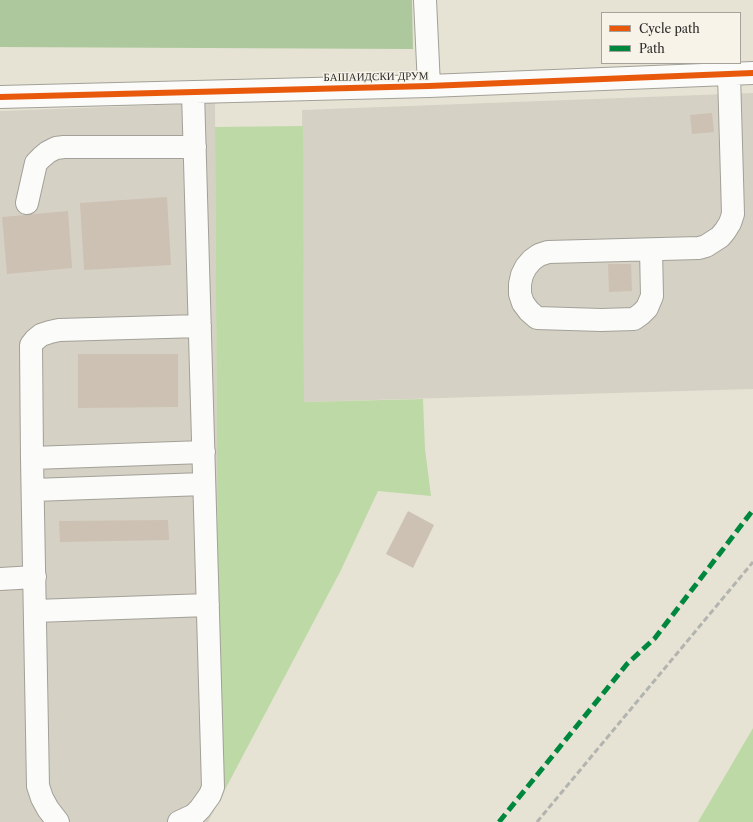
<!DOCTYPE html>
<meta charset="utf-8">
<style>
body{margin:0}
#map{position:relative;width:753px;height:822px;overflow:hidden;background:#e6e3d4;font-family:"Libre Caslon Text",serif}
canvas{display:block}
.legend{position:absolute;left:601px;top:12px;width:140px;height:52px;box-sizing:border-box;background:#f7f3e8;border:1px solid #a5a39c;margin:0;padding:5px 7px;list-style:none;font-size:12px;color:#2b2b2b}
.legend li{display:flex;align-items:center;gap:8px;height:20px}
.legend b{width:20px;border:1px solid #a5a39c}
</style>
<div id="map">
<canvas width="753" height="822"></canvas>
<ul class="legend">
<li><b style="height:5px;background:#e8590c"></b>Cycle path</li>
<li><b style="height:5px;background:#00873e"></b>Path</li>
</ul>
</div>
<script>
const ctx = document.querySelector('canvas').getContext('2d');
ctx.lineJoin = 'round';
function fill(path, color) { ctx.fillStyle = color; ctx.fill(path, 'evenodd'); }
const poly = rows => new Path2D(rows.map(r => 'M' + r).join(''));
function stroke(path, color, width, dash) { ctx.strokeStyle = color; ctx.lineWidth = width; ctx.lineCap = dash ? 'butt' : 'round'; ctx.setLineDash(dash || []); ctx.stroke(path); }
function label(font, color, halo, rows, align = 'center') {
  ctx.font = font + ' "Libre Caslon Text",serif'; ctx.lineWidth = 3; ctx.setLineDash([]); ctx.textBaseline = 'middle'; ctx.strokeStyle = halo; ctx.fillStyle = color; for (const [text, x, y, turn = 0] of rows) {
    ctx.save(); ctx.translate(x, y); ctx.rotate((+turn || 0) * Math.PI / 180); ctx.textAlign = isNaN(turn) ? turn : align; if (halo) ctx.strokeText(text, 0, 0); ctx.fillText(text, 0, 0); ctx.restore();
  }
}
const industrial = poly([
 [753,93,753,389,304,402,302,110],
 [215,103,219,801,208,822,0,822,0,111]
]);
const green = poly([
 [303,126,304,402,423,399,425,449,431,496,378,491,341,570,219,801,215,127],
 [753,728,753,822,698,822]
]);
const forest = poly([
 [0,0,412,0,413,49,0,47]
]);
const building = poly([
 [712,113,714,132,692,134,690,115],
 [167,197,171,265,84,270,80,203],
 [68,211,72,268,7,274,2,217],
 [608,264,631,264,632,291,609,292],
 [78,354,178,354,178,407,78,408],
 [408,511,434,525,413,568,386,554],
 [168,520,169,540,60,542,59,521]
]);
const minor = poly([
 [425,0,429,86],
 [0,97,429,86,753,73],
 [27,203,36,163,42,157,48,152,56,148,64,147,195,147],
 [651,250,652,296,647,308,641,314,634,319,601,320,537,318,529,311,523,303,520,294,520,284,522,275,526,267,532,260,539,255,548,252,699,248,706,246,720,237,725,231,730,223,733,214,729,74],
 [32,458,204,452],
 [33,490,204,484],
 [0,579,35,577],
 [35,611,208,605],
 [58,822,48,809,42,798,38,786,32,458,31,345,35,340,41,335,50,332,59,330,200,326],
 [179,822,194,815,200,809,210,795,213,787,193,92]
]);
const rail = poly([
 [537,822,753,562]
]);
const quiet = poly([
 [499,822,627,664,655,638,753,510]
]);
const cycleway = poly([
 [0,97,429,86,753,73]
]);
const streetNames = [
 ["БАШАИДСКИ ДРУМ",376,77,-1]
];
fill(industrial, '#d6d1c5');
fill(green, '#bdd9a6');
fill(forest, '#acc89c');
fill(building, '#cdc1b3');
stroke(minor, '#a2a098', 24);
stroke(minor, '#fbfbf9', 22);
stroke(rail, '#b3b3b0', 3, [6, 3]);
stroke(quiet, '#00873e', 5, [10, 5]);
stroke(cycleway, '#e8590c', 6);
label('11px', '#2b2b2b', '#f7f3e8', streetNames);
</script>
